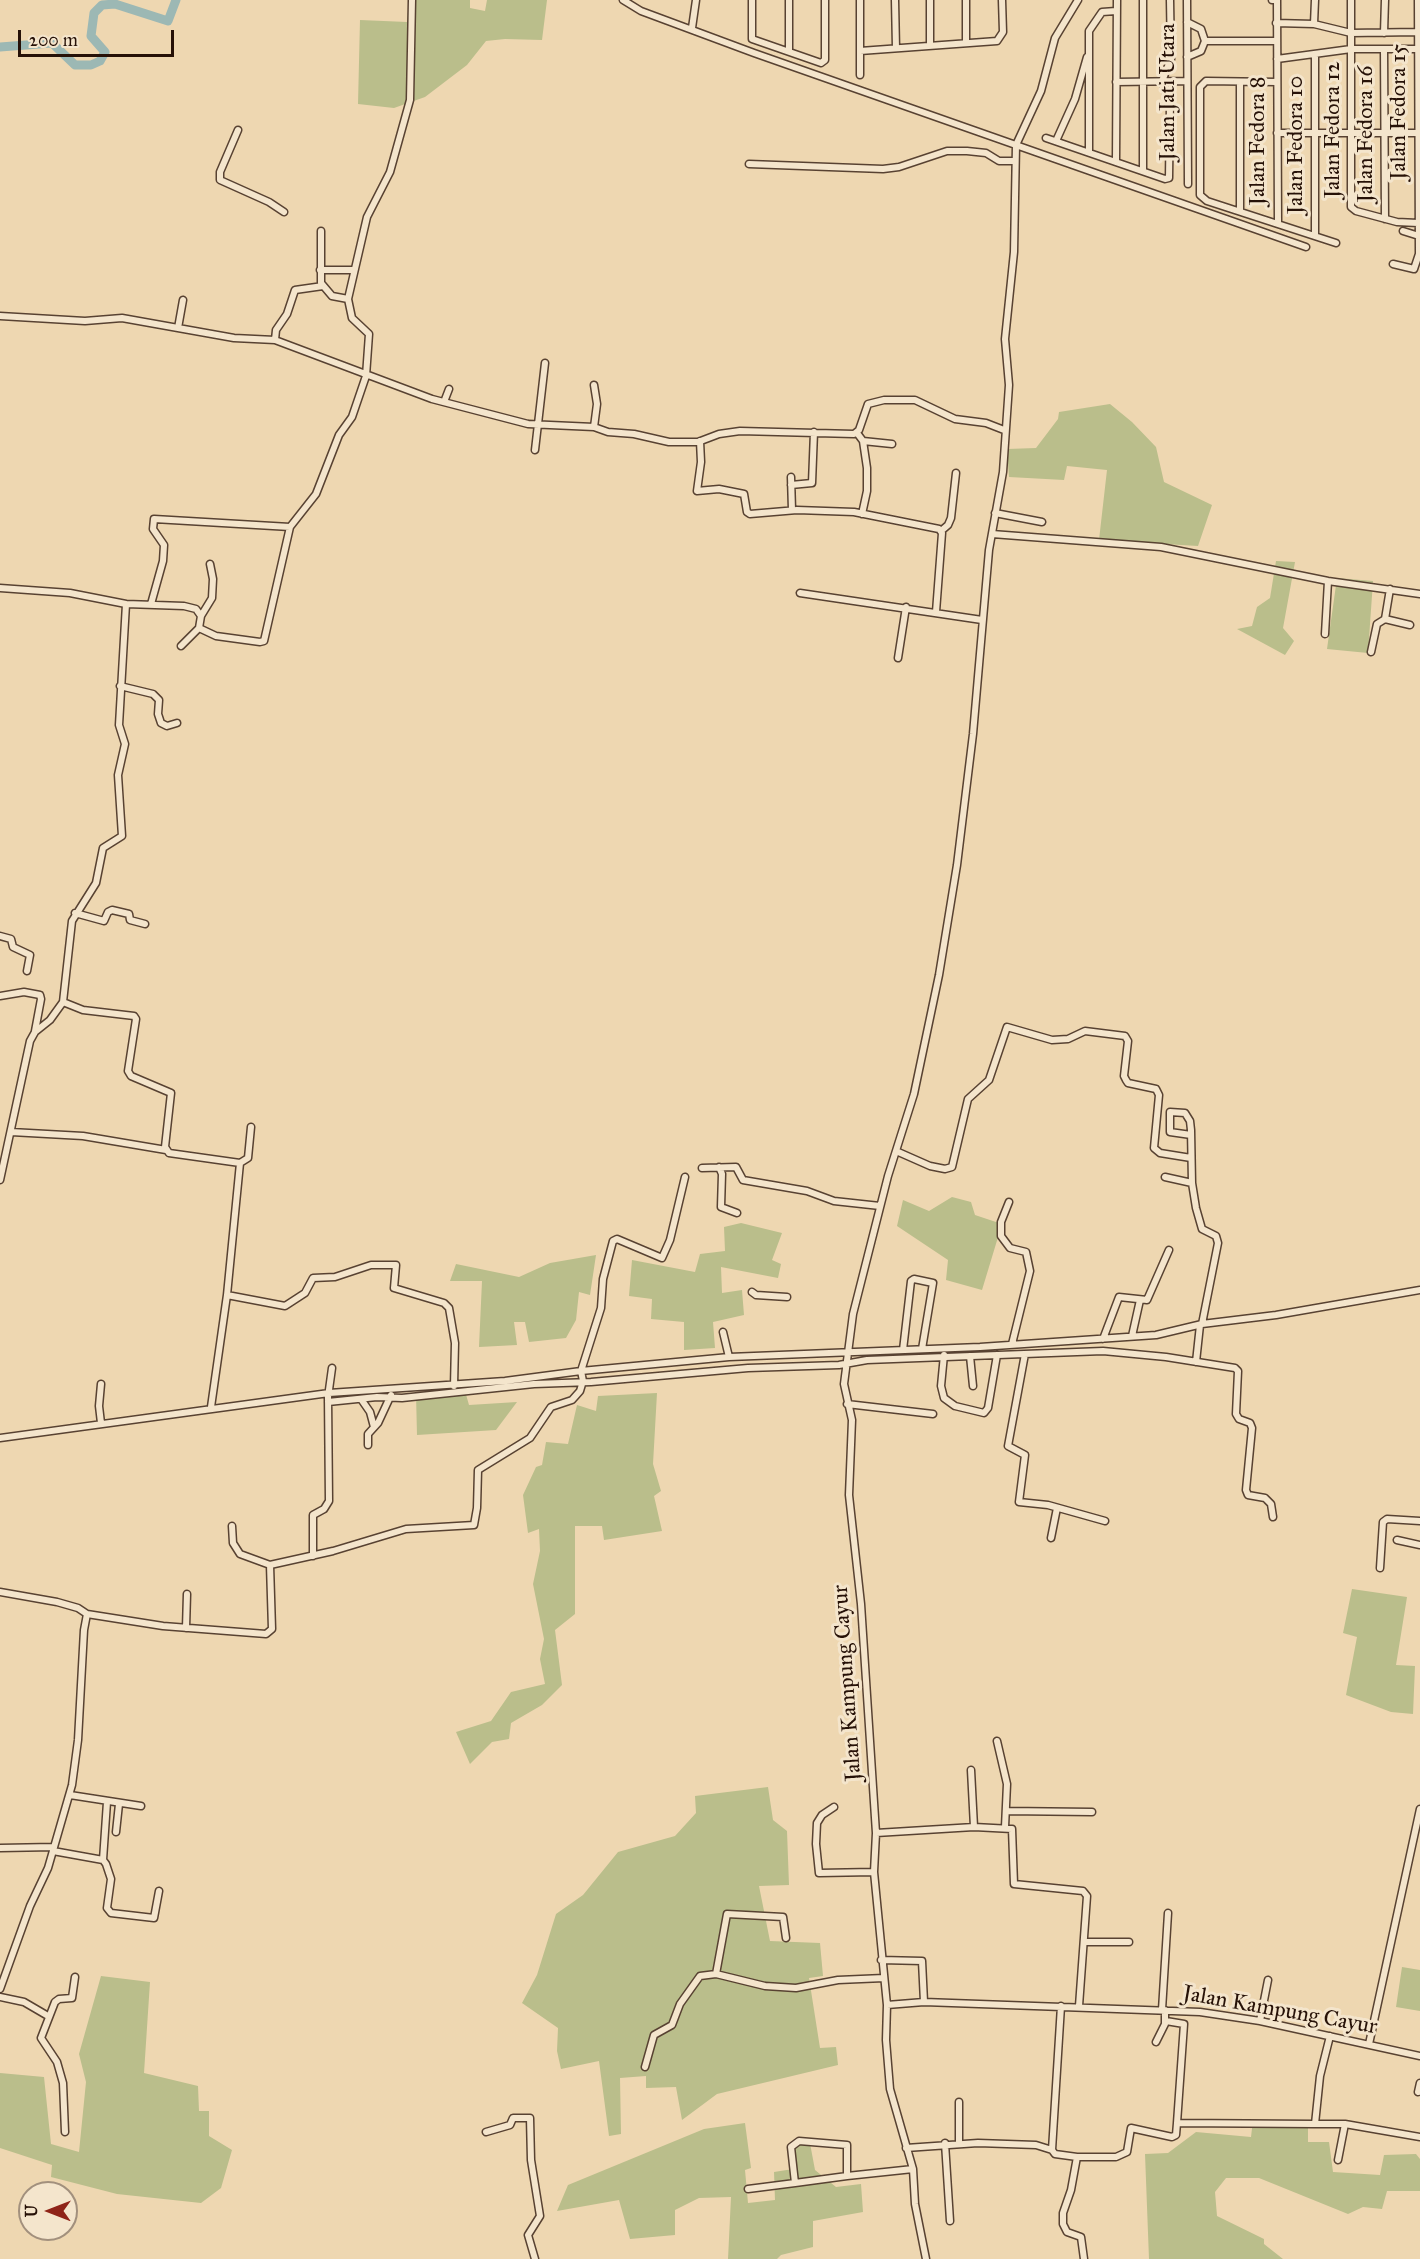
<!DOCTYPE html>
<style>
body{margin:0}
#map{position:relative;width:1420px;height:2259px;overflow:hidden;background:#eed7b1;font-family:"IM FELL Great Primer",serif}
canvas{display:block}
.north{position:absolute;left:18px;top:2181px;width:60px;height:60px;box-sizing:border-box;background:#f4e5cc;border:2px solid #a2907d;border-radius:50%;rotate:270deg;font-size:16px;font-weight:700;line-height:24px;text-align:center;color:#261107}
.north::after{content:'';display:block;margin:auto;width:21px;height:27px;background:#8f2418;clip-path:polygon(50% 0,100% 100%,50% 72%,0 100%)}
.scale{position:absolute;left:18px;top:30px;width:156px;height:27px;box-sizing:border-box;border:3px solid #261107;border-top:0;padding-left:8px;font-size:18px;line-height:21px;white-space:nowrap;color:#261107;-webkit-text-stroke:4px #f4e5cc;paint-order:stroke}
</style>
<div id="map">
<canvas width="1420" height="2259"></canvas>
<div class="north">U</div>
<div class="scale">200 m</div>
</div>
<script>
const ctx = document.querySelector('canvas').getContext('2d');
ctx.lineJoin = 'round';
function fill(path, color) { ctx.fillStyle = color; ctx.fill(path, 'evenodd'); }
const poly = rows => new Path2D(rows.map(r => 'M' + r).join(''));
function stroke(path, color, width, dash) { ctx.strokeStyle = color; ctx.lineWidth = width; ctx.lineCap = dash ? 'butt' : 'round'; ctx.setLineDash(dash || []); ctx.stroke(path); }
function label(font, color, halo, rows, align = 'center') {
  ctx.font = font + ' "IM FELL Great Primer",serif'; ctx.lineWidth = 6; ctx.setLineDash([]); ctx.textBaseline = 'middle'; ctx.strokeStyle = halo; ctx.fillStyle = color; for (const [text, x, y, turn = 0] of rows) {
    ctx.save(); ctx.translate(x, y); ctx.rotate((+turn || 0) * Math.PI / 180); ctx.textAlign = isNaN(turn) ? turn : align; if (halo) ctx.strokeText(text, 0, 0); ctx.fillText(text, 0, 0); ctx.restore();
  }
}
const green = poly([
 [409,0,470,0,470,8,485,11,487,0,547,0,542,40,505,39,486,41,467,65,425,97,394,108,358,104,360,20,407,22],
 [1110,404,1132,422,1156,447,1164,482,1212,505,1198,546,1099,540,1107,470,1067,466,1064,480,1009,477,1007,449,1036,448,1058,419,1059,412],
 [1276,561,1295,562,1283,628,1294,641,1285,655,1237,629,1252,626,1257,607,1270,598],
 [1337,578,1373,581,1368,653,1327,649],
 [952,1197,971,1202,975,1215,1002,1224,982,1290,946,1280,948,1260,897,1226,903,1200,929,1211],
 [741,1223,782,1233,772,1260,781,1264,778,1278,721,1267,722,1293,742,1290,744,1315,713,1322,715,1348,684,1350,684,1322,651,1319,652,1299,629,1296,632,1260,695,1272,700,1254,725,1251,724,1227],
 [596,1255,590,1295,579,1292,576,1320,566,1338,529,1342,525,1322,514,1322,517,1345,479,1347,482,1281,450,1281,456,1264,519,1277,550,1263],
 [465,1391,469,1405,517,1402,496,1430,417,1435,416,1394],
 [657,1393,653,1464,661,1491,654,1496,662,1531,604,1540,602,1526,575,1526,575,1614,555,1630,562,1685,542,1705,511,1723,509,1739,492,1742,470,1764,456,1732,491,1721,511,1692,545,1684,540,1659,544,1639,533,1584,540,1551,539,1529,528,1533,523,1495,536,1467,542,1465,546,1442,568,1444,577,1405,596,1411,598,1396],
 [1352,1589,1407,1597,1396,1665,1415,1666,1413,1714,1391,1712,1346,1695,1357,1637,1343,1633],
 [768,1787,773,1820,787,1831,789,1885,759,1886,770,1941,820,1943,823,1976,809,1978,820,2048,836,2047,838,2065,717,2094,682,2120,676,2087,646,2088,646,2076,620,2078,621,2134,609,2136,599,2061,561,2069,557,2051,558,2028,522,2003,537,1975,556,1914,583,1895,618,1852,675,1836,696,1813,695,1796],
 [1402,1967,1420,1970,1420,2011,1396,2007],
 [101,1976,150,1982,144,2073,198,2086,199,2111,209,2111,209,2136,232,2150,221,2188,201,2203,117,2194,51,2177,52,2165,0,2148,0,2073,44,2077,51,2144,79,2152,86,2082,79,2054],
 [1253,2120,1308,2124,1308,2142,1329,2142,1333,2172,1380,2175,1384,2155,1416,2154,1420,2159,1420,2191,1387,2191,1382,2209,1363,2207,1348,2214,1259,2178,1226,2178,1215,2192,1217,2216,1264,2239,1264,2244,1283,2259,1149,2259,1145,2154,1168,2153,1196,2132,1251,2137],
 [745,2123,751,2168,745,2170,748,2203,775,2200,774,2172,793,2169,793,2140,809,2138,815,2170,836,2187,861,2184,863,2212,813,2221,813,2247,781,2255,777,2259,728,2259,731,2197,699,2198,675,2210,675,2235,630,2239,619,2200,557,2211,568,2185,704,2129]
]);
const river = poly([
 [0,47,52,43,75,65,91,65,100,61,105,52,91,36,94,13,102,5,115,4,168,21,176,0]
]);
const minor = poly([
 [623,0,641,11,754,53,1306,247],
 [752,0,752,39,821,63,825,60,825,0],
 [860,0,860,75],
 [895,0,896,48],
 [966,0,966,42],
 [1078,0,1055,38,1041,91,1016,145,1014,252,1005,339,1009,385,1003,472,989,550,973,734,957,865,939,975,914,1094,888,1176,853,1314,844,1384,852,1420,849,1495,861,1604,876,1833,874,1872,887,2005,924,2002,1200,2012,1260,2021,1420,2056],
 [1143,0,1143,171],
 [1187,0,1188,184],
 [1272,0,1277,0,1278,223],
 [1351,0,1351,207,1356,211,1397,222,1418,223],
 [1276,23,1314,24,1351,33,1417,32],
 [1314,24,1315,0],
 [692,28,696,0],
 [1384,33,1385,0],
 [1205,41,1276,41],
 [930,45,930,0],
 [1384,49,1385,219],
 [789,51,789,0],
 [860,51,997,41,1003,32,1002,0],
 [1315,55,1315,235],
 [1187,57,1201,51,1205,41,1201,29,1187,22],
 [1277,59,1351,49,1417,49],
 [1116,82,1187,81],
 [1240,82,1240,211],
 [1277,82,1206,81,1200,87,1200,195,1207,201,1336,243],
 [238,130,220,172,220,180,269,202,284,212],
 [1277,133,1419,133],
 [1046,138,1165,179,1169,178,1170,104,1162,81,1171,59,1170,0],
 [1056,141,1075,99,1087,57],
 [1089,152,1089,31,1102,12,1116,11],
 [1116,161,1117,0],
 [749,164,883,169,899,167,947,151,967,151,986,153,999,161,1015,161],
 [321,231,321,283,332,296,348,299],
 [1403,231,1419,236],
 [1393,264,1414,269,1419,254,1418,0],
 [320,270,354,270],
 [0,316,85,321,122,318,234,338,275,340,432,399,528,424,594,427,608,432,634,434,669,442,698,442,719,434,740,431,854,434,859,430,868,404,884,400,915,400,955,419,986,423,1004,430],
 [178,328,183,300],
 [275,340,276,330,287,314,295,290,323,286],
 [444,402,449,389],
 [594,427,597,404,594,385],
 [857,433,863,441,867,468,867,491,862,514],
 [700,441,701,462,697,491,719,489,744,494,747,512,750,514,797,510,854,512,939,529,942,533,936,612],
 [863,441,892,444],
 [535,450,545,363],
 [791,477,792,510],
 [791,485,812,483,814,432],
 [995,513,1042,522],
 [941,531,948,525,951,518,956,473],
 [992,534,1161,547,1328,581,1420,594],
 [0,588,70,593,126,604],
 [800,593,982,620],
 [151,604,163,561,164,545,153,529,154,519,290,527],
 [201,616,212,598,213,579,210,564],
 [1385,619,1410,625],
 [199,628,216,636,260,642,264,641,290,527,316,494,339,435,352,417,366,376,369,334,352,318,348,299,367,217,390,172,410,100,412,0],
 [1325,634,1328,581],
 [1371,652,1377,624,1385,619,1390,589],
 [898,658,906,607],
 [120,686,153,694,159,700,158,714,161,723,167,726,177,723],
 [75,913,104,921,108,912,112,910,129,914,130,920,145,924],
 [0,936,11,939,13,947,30,955,27,971],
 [0,996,24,992,40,995,41,999,35,1031],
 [63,1002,83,1010,134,1016,136,1019,128,1071,131,1076,171,1093,165,1147,169,1153,240,1163],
 [11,1132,83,1136,166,1150],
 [1191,1135,1170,1132,1170,1112,1185,1113,1190,1121,1191,1130,1192,1183,1196,1208,1202,1229,1216,1236,1218,1243,1202,1324],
 [896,1151,930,1166,945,1169,952,1167,968,1099,989,1080,1007,1027,1052,1040,1068,1039,1085,1031,1125,1036,1128,1041,1124,1076,1126,1080,1128,1083,1156,1089,1159,1095,1154,1148,1160,1153,1191,1158],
 [719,1167,722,1174,721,1207,737,1213],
 [702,1168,736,1167,743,1180,807,1191,834,1201,880,1206],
 [1165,1177,1192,1183],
 [0,1180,30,1041,35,1032,50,1020,63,1002,72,921,96,883,103,848,122,836,118,775,125,744,119,725,126,604,184,606,196,609,201,616,199,628,181,646],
 [1009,1202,1001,1222,1001,1236,1010,1248,1026,1252,1030,1271,1012,1344],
 [752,1292,756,1295,787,1297],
 [227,1295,285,1306,305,1293,313,1278,335,1277,371,1265,396,1265,394,1288,444,1303,449,1308,455,1343,454,1386],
 [723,1332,729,1357],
 [1132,1336,1140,1300],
 [1103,1339,1119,1297,1147,1300,1169,1250],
 [903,1350,911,1281,914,1279,933,1283,922,1349],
 [1025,1354,1008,1446,1025,1455,1019,1502,1048,1505,1105,1521],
 [944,1355,941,1386,944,1398,955,1406,984,1413,988,1408,997,1355],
 [970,1356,973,1386],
 [1196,1362,1200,1325],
 [101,1384,99,1406,101,1423],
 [361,1399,370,1412,374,1427],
 [328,1402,377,1397,402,1398,534,1384,591,1382,748,1368,839,1365,867,1360,1103,1351,1166,1357,1235,1368,1238,1371,1236,1414,1239,1419,1250,1423,1252,1428,1246,1490,1248,1495,1265,1498,1271,1504,1273,1517],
 [847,1404,933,1414],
 [211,1407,227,1295,240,1163,248,1158,251,1127],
 [0,1438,329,1393,505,1381,581,1371,729,1357,980,1347,1156,1335,1202,1324,1276,1315,1420,1290],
 [368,1445,368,1434,378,1423,391,1395],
 [232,1526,233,1543,240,1554,270,1565],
 [1051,1538,1057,1508],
 [1397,1540,1420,1545],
 [313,1556,313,1515,324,1509,329,1501,328,1397,332,1368],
 [1380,1568,1383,1522,1387,1519,1420,1521],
 [0,1592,57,1602,78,1608,87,1614],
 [186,1628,187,1594],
 [997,1741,1007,1784,1005,1827],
 [971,1770,974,1827],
 [70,1795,141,1806],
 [834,1807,822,1815,817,1823,816,1844,819,1873,874,1872],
 [1006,1811,1092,1812],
 [116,1832,119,1804],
 [876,1833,974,1827,1012,1829,1014,1884,1083,1891,1087,1896,1079,2006],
 [0,1848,54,1847],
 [53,1851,103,1860,106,1864,111,1879,107,1908,111,1913,154,1918,159,1891],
 [103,1860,107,1802],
 [1085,1942,1129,1942],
 [881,1960,922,1961,924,2002],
 [716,1974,727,1914,783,1917,786,1938],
 [0,1989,30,1906,48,1868,72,1785,78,1740,84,1630,87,1614,163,1626,266,1634,272,1629,270,1565,333,1551,406,1529,474,1525,477,1508,478,1470,530,1438,551,1407,572,1400,580,1391,583,1381,581,1371,601,1308,603,1279,613,1241,617,1239,662,1258,670,1240,685,1177],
 [0,1997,24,2002,48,2016],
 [1162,2010,1168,1913],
 [1166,2021,1184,2024,1177,2123],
 [1260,2021,1268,1980],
 [1330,2036,1320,2076,1315,2124,1345,2124,1338,2160],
 [1156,2042,1165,2024,1165,2010],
 [1369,2044,1420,1809],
 [645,2067,654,2035,672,2025,680,2004,700,1976,716,1974,765,1986,796,1988,838,1980,884,1978],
 [1418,2092,1420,2083],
 [959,2102,959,2143],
 [1345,2124,1420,2137],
 [65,2132,63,2083,57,2062,41,2038,55,2002,59,1999,72,1998,75,1977],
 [486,2132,510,2125,513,2118,530,2118,531,2160,540,2216,528,2235,535,2259],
 [945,2143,950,2221],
 [906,2148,978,2143,1036,2145,1052,2150,1061,2006],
 [1052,2150,1055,2154,1077,2157,1116,2157,1127,2152,1131,2128,1172,2137,1176,2135,1177,2123,1315,2124],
 [1077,2157,1071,2190,1063,2213,1063,2224,1067,2232,1081,2237,1084,2259],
 [913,2169,915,2204,926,2259],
 [795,2183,847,2176],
 [748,2189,795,2183,791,2147,799,2141,847,2145,847,2176,913,2169,890,2089,886,2040,887,2005]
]);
const streetNames = [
 ["Jalan Jati Utara",1169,92,-90],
 ["Jalan Fedora 15",1400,112,-90],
 ["Jalan Fedora 12",1334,130,-90],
 ["Jalan Fedora 16",1367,134,-90],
 ["Jalan Fedora 8",1259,141,-90],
 ["Jalan Fedora 10",1297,145,-90],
 ["Jalan Kampung Cayur",848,1683,-94],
 ["Jalan Kampung Cayur",1280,2011,10]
];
fill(green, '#babe8b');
stroke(river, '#9cb8b4', 9);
stroke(minor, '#584232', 9);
stroke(minor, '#f4e5cc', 6);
label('22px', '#261107', '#f4e5cc', streetNames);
</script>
